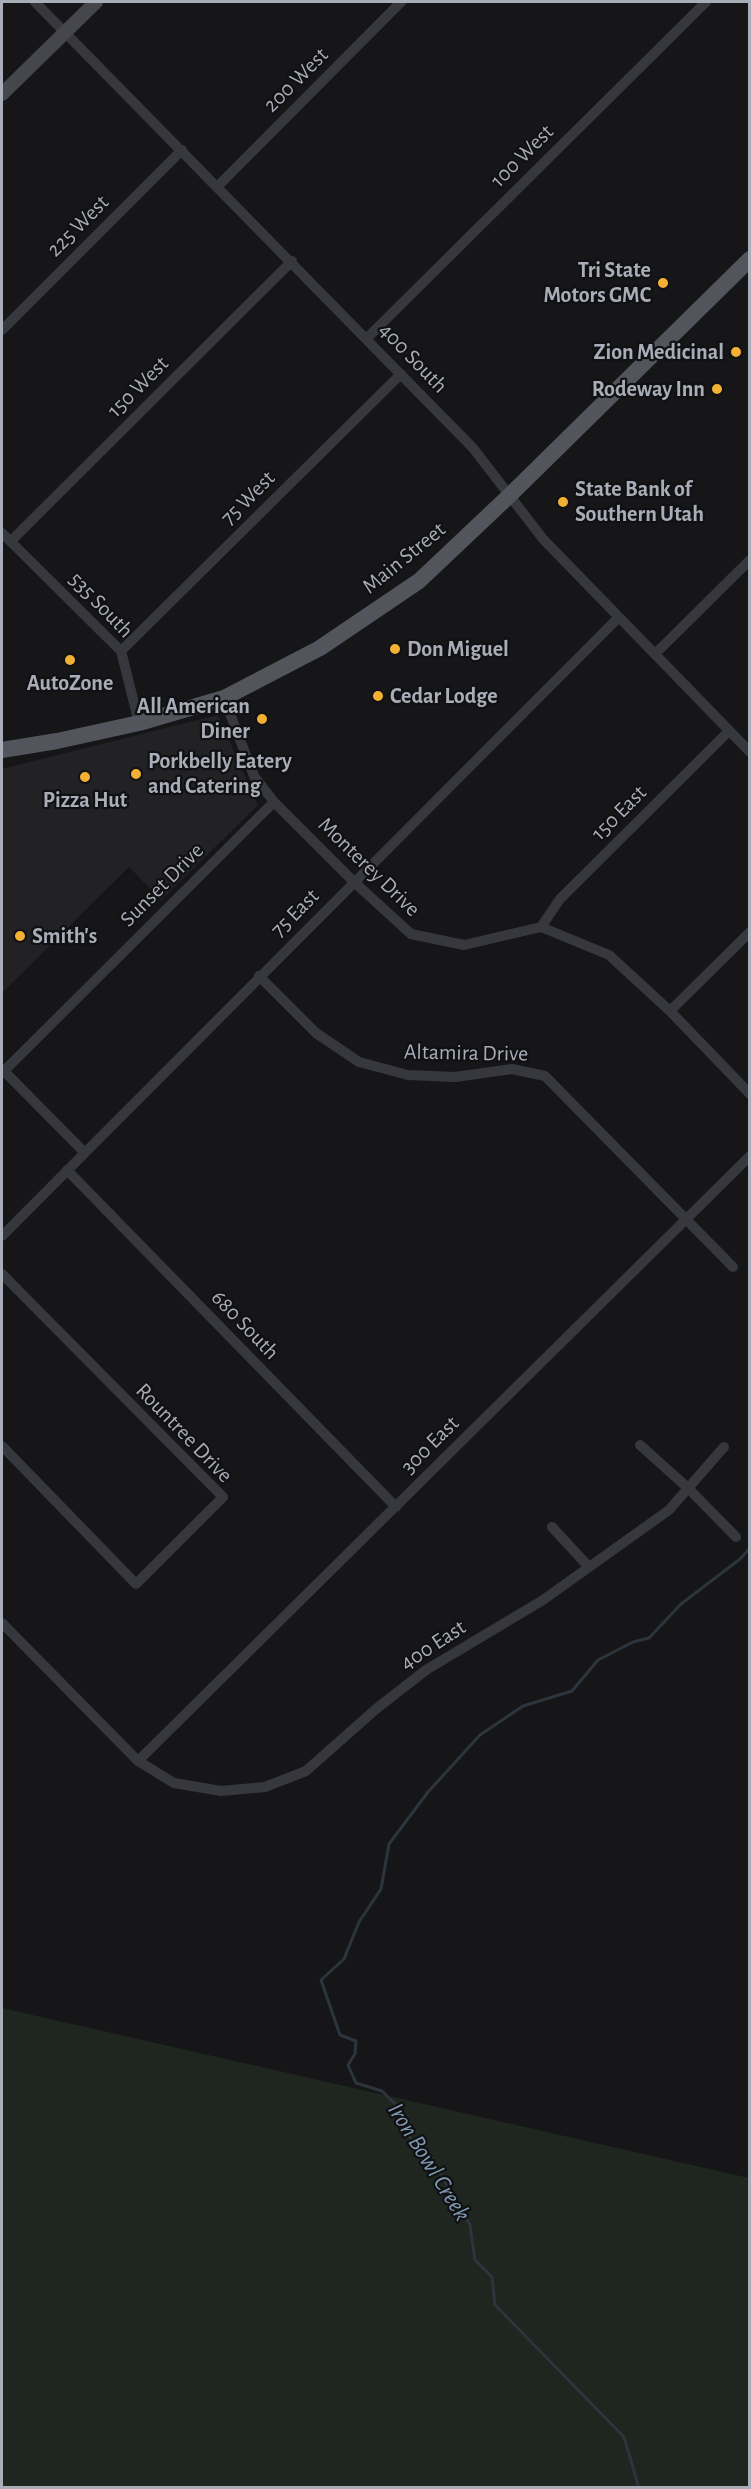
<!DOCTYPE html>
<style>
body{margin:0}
#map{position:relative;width:751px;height:2489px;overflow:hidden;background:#161618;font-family:"Alegreya Sans",sans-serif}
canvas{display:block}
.frame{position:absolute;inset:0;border:3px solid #a8adb8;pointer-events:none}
</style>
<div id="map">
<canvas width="751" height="2489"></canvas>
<div class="frame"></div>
</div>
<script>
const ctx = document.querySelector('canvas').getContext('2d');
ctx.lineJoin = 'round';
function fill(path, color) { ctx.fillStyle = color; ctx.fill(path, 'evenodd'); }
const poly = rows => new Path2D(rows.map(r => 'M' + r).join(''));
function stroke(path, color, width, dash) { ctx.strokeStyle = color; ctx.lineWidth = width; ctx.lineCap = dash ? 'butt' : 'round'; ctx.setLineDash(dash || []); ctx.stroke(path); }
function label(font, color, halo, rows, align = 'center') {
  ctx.font = font + ' "Alegreya Sans",sans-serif'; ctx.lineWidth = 4.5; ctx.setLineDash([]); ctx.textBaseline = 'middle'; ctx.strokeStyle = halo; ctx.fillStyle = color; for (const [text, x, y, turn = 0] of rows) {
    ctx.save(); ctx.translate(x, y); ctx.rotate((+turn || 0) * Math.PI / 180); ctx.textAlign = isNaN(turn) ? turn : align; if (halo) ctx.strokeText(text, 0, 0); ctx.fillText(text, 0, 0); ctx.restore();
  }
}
const built = poly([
 [218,715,258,805,161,900,129,867,2,993,2,769]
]);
const green = poly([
 [2,2008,749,2178,749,2487,2,2487]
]);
const stream = poly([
 [639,2488,624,2437,495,2305,492,2277,475,2260,470,2225,430,2156,413,2144,396,2105,382,2091,356,2083,348,2065,355,2054,356,2041,340,2035,321,1980,344,1959,359,1922,381,1889,389,1844,428,1792,480,1735,523,1706,572,1691,598,1660,633,1642,649,1638,681,1604,740,1559,750,1548]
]);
const street = poly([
 [35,2,473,448,543,539,750,752],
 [218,186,401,2],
 [2,330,182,150],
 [367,338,706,2],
 [2,533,121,651,139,723],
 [11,541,292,261],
 [121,651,401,374],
 [655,654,750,560],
 [224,698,254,776,274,802,354,882,411,934,464,945,541,927,609,955,670,1011,750,1094],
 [541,927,560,899,729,731],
 [259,976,316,1033,359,1062,408,1075,455,1077,512,1069,545,1076,733,1267],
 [670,1011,750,932],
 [4,1071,84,1152],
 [2,1073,274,802],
 [67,1170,396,1507],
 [2,1236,618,618],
 [2,1274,223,1497,136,1584,2,1446],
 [640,1445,688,1488,736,1537],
 [552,1527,588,1566],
 [2,1623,138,1761,174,1783,221,1791,265,1787,306,1771,376,1709,426,1670,543,1600,669,1510,724,1447],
 [138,1761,750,1156]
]);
const secondary = poly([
 [2,94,96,2]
]);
const primary = poly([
 [2,750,57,741,139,723,224,698,320,648,419,581,510,495,750,259]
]);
const markers = [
 [663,283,6,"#f2b134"],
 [736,352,6,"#f2b134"],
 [717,389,6,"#f2b134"],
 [563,502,6,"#f2b134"],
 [395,649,6,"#f2b134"],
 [70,660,6,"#f2b134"],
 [378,696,6,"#f2b134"],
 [262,719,6,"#f2b134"],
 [136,774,6,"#f2b134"],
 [85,777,6,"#f2b134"],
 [20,936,6,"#f2b134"]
];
const streetNames = [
 ["200 West",296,80,-45],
 ["100 West",522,156,-45],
 ["225 West",78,226,-45],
 ["400 South",413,358,46],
 ["150 West",138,387,-45],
 ["75 West",248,498,-45],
 ["Main Street",404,558,-39],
 ["535 South",101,605,46],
 ["150 East",619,813,-45],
 ["Monterey Drive",369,867,44],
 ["Sunset Drive",162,885,-45],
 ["75 East",295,913,-45],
 ["Altamira Drive",466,1053,1],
 ["680 South",245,1325,46],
 ["Rountree Drive",184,1433,46],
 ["300 East",430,1445,-45],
 ["400 East",433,1645,-33]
];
const poiNames = [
 ["Tri State",651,270,"right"],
 ["Motors GMC",651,295,"right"],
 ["Zion Medicinal",724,352,"right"],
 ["Rodeway Inn",705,389,"right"],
 ["State Bank of",575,489],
 ["Southern Utah",575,514],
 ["Don Miguel",407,649],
 ["AutoZone",70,683,"center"],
 ["Cedar Lodge",390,696],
 ["All American",250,706,"right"],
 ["Diner",250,731,"right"],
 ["Porkbelly Eatery",148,761],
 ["and Catering",148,786],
 ["Pizza Hut",85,800,"center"],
 ["Smith's",32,936]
];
const waterNames = [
 ["Iron Bowl Creek",429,2162,58]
];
fill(built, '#222225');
fill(green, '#1e261f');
stroke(stream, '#2c353c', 3);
stroke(street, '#37383d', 10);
stroke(secondary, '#45474d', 14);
stroke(primary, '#53555c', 16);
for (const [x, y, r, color] of markers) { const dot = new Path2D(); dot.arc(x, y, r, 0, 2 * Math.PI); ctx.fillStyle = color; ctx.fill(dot); stroke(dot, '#111113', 2); }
label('22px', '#a8adb8', '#111113', streetNames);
label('bold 22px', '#a8adb8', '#111113', poiNames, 'left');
label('italic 24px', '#7f9bb3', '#111113', waterNames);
</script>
